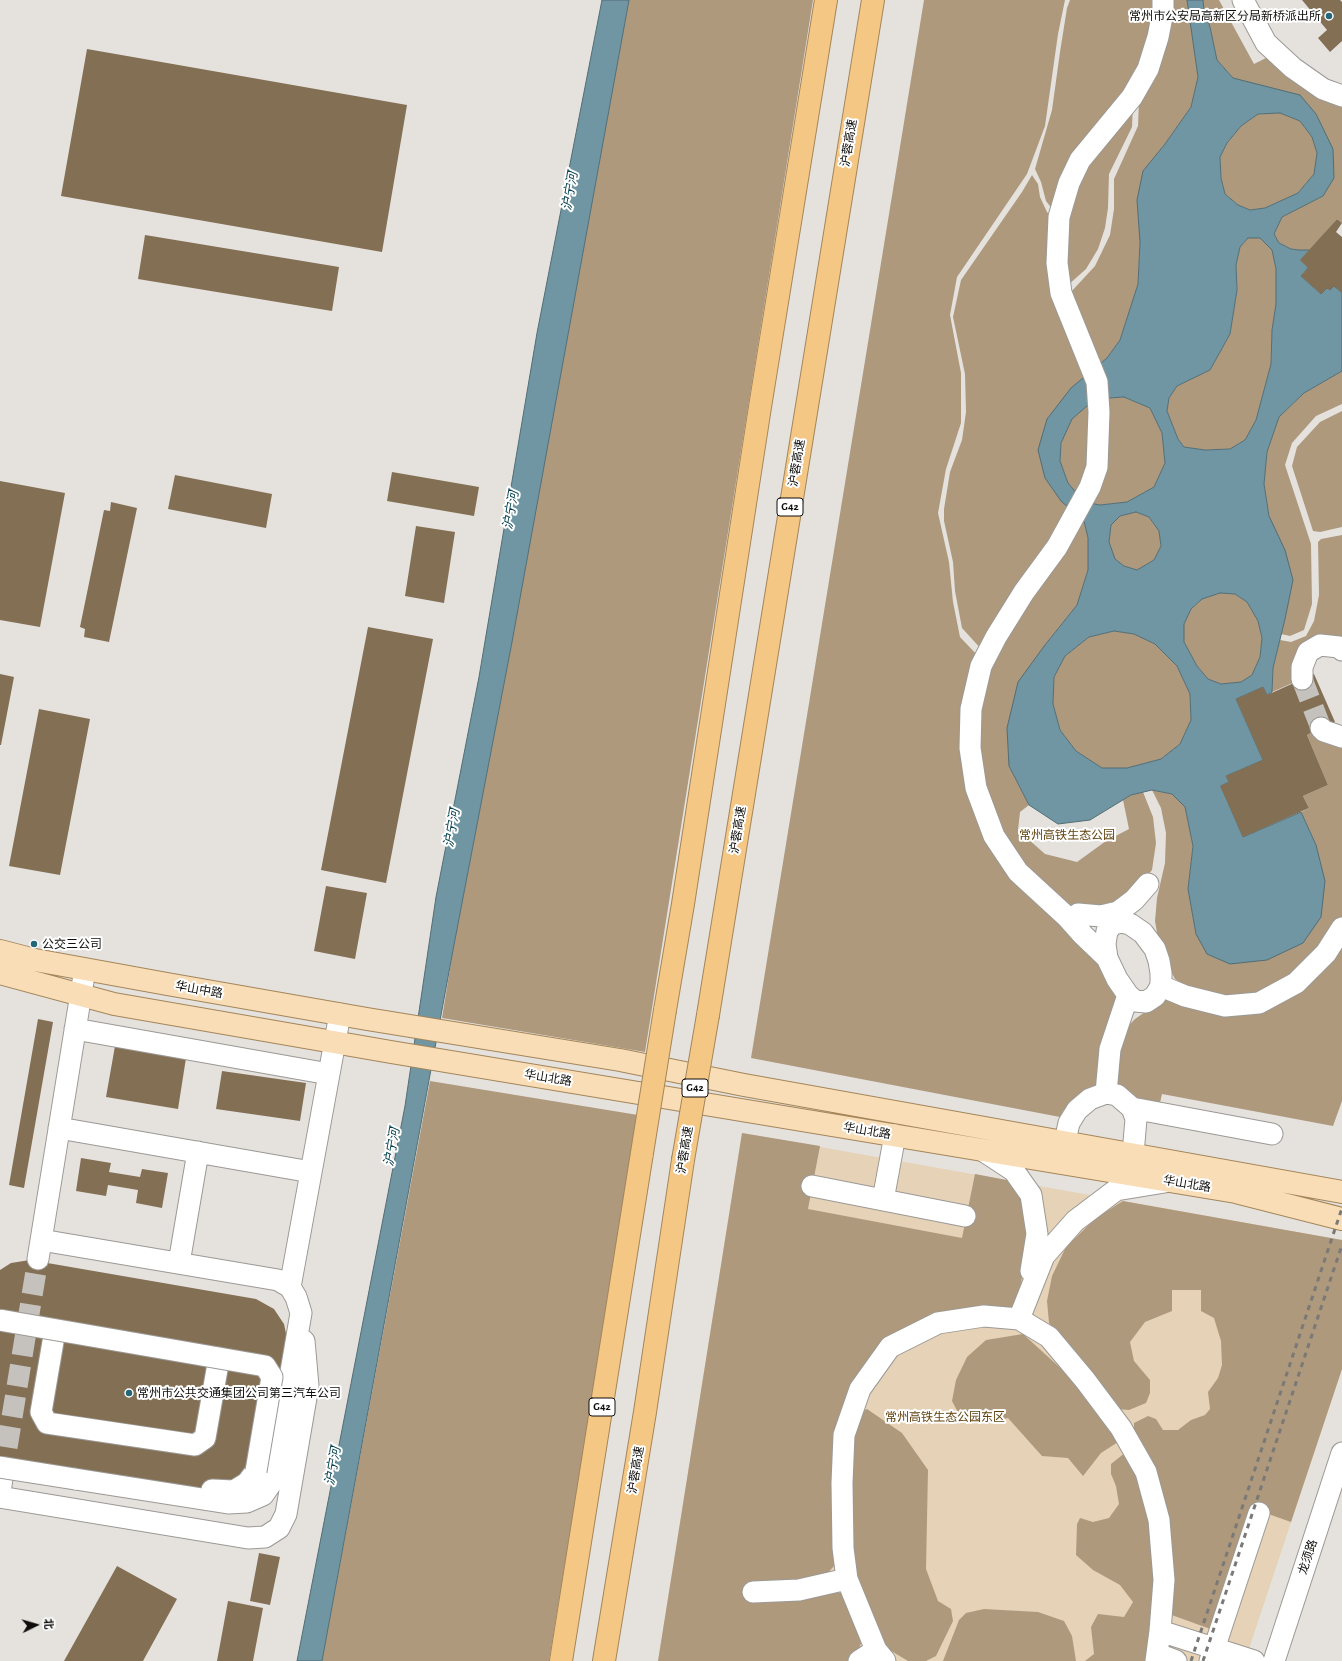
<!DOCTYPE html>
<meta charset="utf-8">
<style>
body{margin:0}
#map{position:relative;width:1342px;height:1661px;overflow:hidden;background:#e5e2de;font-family:"Alegreya Sans","Noto Sans SC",sans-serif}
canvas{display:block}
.north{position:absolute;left:16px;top:1605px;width:40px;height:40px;-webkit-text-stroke:3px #fff;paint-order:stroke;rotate:85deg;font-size:11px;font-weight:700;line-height:16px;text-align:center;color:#0e0d0b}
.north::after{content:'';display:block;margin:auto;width:14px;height:18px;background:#0e0d0b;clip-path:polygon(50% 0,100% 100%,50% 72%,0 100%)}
</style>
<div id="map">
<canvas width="1342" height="1661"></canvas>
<div class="north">北</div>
</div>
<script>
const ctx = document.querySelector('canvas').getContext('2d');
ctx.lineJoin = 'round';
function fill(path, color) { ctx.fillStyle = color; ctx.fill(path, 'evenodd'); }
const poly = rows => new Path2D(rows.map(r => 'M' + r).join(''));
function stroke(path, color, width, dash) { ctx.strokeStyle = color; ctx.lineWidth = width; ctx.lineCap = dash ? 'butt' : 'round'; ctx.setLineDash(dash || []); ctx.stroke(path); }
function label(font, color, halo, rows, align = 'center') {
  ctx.font = font + ' "Alegreya Sans","Noto Sans SC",sans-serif'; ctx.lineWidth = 4; ctx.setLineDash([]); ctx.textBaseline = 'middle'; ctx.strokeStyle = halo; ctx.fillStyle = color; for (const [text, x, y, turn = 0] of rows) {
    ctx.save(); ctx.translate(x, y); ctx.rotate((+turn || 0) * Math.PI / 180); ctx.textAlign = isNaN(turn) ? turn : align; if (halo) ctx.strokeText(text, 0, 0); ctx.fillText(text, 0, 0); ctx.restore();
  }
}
const green = poly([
 [742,1133,1342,1240,1342,1369,1245,1661,658,1661]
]);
const forest = poly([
 [629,0,813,0,645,1052,442,1018,453,950,512,642],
 [924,0,1065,0,1058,34,1045,126,1027,174,957,277,950,315,961,373,961,423,946,469,938,513,949,562,953,602,960,637,980,658,980,816,1088,949,1113,984,1117,1005,1100,1081,1090,1091,1073,1101,1063,1111,1060,1117,751,1058],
 [1070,0,1158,0,1149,49,1056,214,1046,201,1041,182,1035,169,1052,110,1060,52,1067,8],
 [1172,0,1187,0,1198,77,1191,107,1165,144,1143,172,1138,284,1120,340,1107,358,1099,365,1070,293,1095,266,1110,235,1114,209,1114,179,1138,126,1139,99],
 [1203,0,1219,0,1254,64,1270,56,1342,102,1342,223,1337,219,1310,250,1299,250,1291,249,1279,243,1274,234,1282,217,1323,196,1316,114,1233,78,1217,60,1210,27,1204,10],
 [1133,104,1132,127,1109,174,1108,208,1105,228,1098,249,1086,269,1067,286,1064,239,1084,164],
 [1280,113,1300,121,1312,137,1317,153,1314,174,1298,193,1265,208,1250,210,1238,205,1225,194,1221,178,1220,157,1227,143,1241,126,1258,114],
 [1032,175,1038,184,1040,197,1047,212,1055,221,1088,374,1047,419,1071,511,983,651,962,628,955,591,953,562,944,521,944,509,950,472,962,440,966,412,965,374,953,317,961,280,1022,192],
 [1248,238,1260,238,1272,250,1276,269,1276,304,1272,330,1271,364,1256,420,1245,440,1230,449,1205,450,1184,447,1178,439,1167,411,1169,398,1177,386,1210,370,1230,334,1237,290,1236,265,1240,247],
 [1342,371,1342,404,1316,416,1292,443,1285,465,1311,544,1312,604,1304,630,1290,636,1281,634,1285,619,1264,484,1267,452,1279,417,1304,393],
 [1124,397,1150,408,1162,433,1165,463,1154,487,1127,502,1100,505,1084,502,1068,483,1060,461,1061,443,1071,419,1095,399],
 [1342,411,1342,527,1320,532,1313,531,1292,466,1297,447,1320,422],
 [1136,512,1149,517,1159,531,1161,546,1154,560,1137,570,1124,566,1114,559,1109,542,1111,525,1120,516],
 [1079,517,1084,521,1088,538,1088,570,1077,605,1045,645,1009,766,1029,805,1020,812,1018,830,1045,854,1077,862,1106,841,1129,829,1123,800,1131,795,1143,792,1153,817,1156,843,1152,870,1136,890,1114,906,1089,911,1062,903,1020,869,980,785,975,732,990,658],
 [1342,535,1342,641,1321,640,1297,681,1272,692,1273,668,1280,640,1291,642,1306,636,1314,621,1319,595,1318,542,1321,539],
 [1220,593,1235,594,1247,602,1258,621,1262,638,1260,657,1252,675,1241,682,1221,684,1208,679,1197,666,1184,642,1184,624,1191,609,1202,599],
 [1114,631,1134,634,1155,644,1177,666,1190,694,1191,720,1180,744,1161,759,1127,768,1102,768,1076,751,1060,730,1053,704,1054,677,1065,656,1089,637],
 [1316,731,1342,743,1342,918,1289,980,1257,997,1222,998,1191,989,1175,979,1160,950,1155,921,1157,898,1165,863,1166,833,1161,808,1152,790,1172,794,1185,807,1193,846,1188,889,1196,934,1316,845,1301,812,1309,808,1303,796,1328,785,1307,735],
 [1342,945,1342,1101,1333,1126,1162,1094,1159,1107,1139,1103,1114,1082,1119,1051,1126,1028,1135,1019,1148,1010,1157,1001,1170,996,1191,1005,1299,991,1323,972],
 [430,1081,638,1115,549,1661,322,1661],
 [742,1133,820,1146,808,1209,962,1238,975,1174,1012,1181,1026,1202,1030,1231,1018,1300,1011,1310,932,1316,853,1385,839,1539,834,1566,824,1577,834,1592,846,1593,863,1638,858,1651,848,1661,658,1661],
 [1123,1201,1342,1240,1342,1369,1291,1522,1257,1510,1216,1631,1169,1614,1134,1430,1134,1423,1148,1416,1156,1419,1163,1430,1178,1430,1191,1420,1205,1415,1210,1409,1208,1392,1218,1378,1222,1365,1221,1341,1214,1318,1201,1311,1201,1290,1172,1290,1172,1311,1145,1322,1130,1342,1134,1361,1150,1380,1150,1393,1146,1403,1129,1410,1117,1409,1049,1323,1047,1301,1052,1276,1066,1247,1096,1218],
 [1023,1334,1079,1385,1118,1442,1101,1453,1083,1476,1068,1458,1042,1456,1008,1418,989,1423,960,1416,952,1401,956,1380,967,1357,986,1340],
 [867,1409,902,1433,928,1470,926,1569,938,1601,951,1609,953,1621,936,1656,926,1661,908,1661,888,1649,864,1603,852,1552,851,1438,861,1412],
 [1126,1452,1139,1480,1151,1523,1155,1586,1147,1661,1085,1661,1094,1654,1091,1627,1098,1614,1124,1617,1133,1602,1120,1585,1093,1570,1076,1555,1077,1524,1080,1518,1093,1522,1109,1518,1119,1504,1116,1486,1111,1474,1111,1464],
 [984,1609,1038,1612,1064,1621,1072,1636,1076,1661,943,1661,959,1620,966,1613]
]);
const water = poly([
 [602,0,629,0,512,642,453,950,322,1661,297,1661,405,1106,436,897,479,677,537,333,602,0],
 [1187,0,1203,0,1204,10,1210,27,1217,60,1233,78,1300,95,1316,114,1333,149,1334,178,1323,196,1282,217,1274,234,1279,243,1291,249,1299,250,1310,250,1308,268,1301,276,1321,294,1327,288,1330,290,1334,286,1342,293,1342,371,1304,393,1279,417,1267,452,1264,484,1269,516,1285,550,1293,580,1285,619,1273,668,1272,692,1267,695,1263,687,1236,699,1263,760,1226,776,1229,782,1221,786,1243,837,1301,812,1316,845,1325,881,1321,917,1303,943,1267,960,1230,964,1207,954,1196,934,1188,889,1193,846,1185,807,1172,794,1152,790,1131,795,1090,820,1058,824,1029,805,1009,766,1007,728,1018,682,1045,645,1077,605,1088,570,1088,538,1084,521,1061,501,1045,478,1038,450,1047,419,1071,388,1107,358,1120,340,1138,284,1140,242,1137,200,1143,171,1165,144,1191,107,1198,77,1187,0],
 [1280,113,1300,121,1312,137,1317,153,1314,174,1298,193,1265,208,1250,210,1238,205,1225,194,1221,178,1220,157,1227,143,1241,126,1258,114,1280,113],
 [1248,238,1260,238,1272,250,1276,269,1276,304,1272,330,1271,364,1256,420,1245,440,1230,449,1205,450,1184,447,1178,439,1167,411,1169,398,1177,386,1210,370,1230,334,1237,290,1236,265,1240,247,1248,238],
 [1124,397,1150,408,1162,433,1165,463,1154,487,1127,502,1100,505,1084,502,1068,483,1060,461,1061,443,1072,419,1095,399,1124,397],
 [1136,512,1149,517,1159,531,1161,546,1154,560,1137,570,1124,566,1115,559,1109,542,1111,525,1120,516,1136,512],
 [1220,593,1235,594,1247,602,1258,621,1262,638,1260,657,1252,675,1241,682,1221,684,1208,679,1197,666,1184,642,1184,624,1191,609,1202,599,1220,593],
 [1114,631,1134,634,1155,644,1177,666,1190,694,1191,720,1180,744,1161,759,1127,768,1102,768,1076,751,1060,730,1053,704,1054,677,1065,656,1089,637,1114,631]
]);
const building = poly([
 [1302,0,1340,0,1342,2,1342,41,1330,52,1318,38,1327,30],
 [87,49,407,105,382,252,61,196],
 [1337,219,1342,223,1336,232,1342,237,1342,293,1334,286,1330,290,1327,288,1321,294,1301,276,1308,268,1300,260],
 [145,235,339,267,332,311,138,279],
 [392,472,479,487,474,516,387,501],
 [175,475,272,494,266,528,168,509],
 [0,481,65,493,40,627,0,620],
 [111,502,137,508,109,642,84,637,85,629,80,627,104,510,110,511],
 [416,526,455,532,444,603,405,596],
 [368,627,433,639,386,883,321,870],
 [0,674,14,677,1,745,0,745],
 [1314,674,1335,722,1307,735,1328,785,1303,796,1309,808,1243,837,1220,786,1229,782,1226,776,1263,760,1236,699,1263,687,1267,695],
 [39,709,90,719,60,875,9,866],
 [326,886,367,893,355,959,314,951],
 [38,1019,53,1022,24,1188,9,1185],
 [115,1046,186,1058,178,1109,106,1097],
 [222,1071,306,1083,300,1121,216,1109],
 [81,1158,111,1163,109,1172,140,1177,142,1169,168,1173,162,1208,136,1203,138,1190,108,1185,106,1196,76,1191],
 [30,1260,256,1299,274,1309,284,1324,288,1343,258,1508,0,1476,0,1270,11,1263],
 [259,1553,280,1557,270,1605,250,1601],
 [117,1566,177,1599,143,1661,64,1661],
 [228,1601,263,1608,253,1661,217,1661]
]);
const minorTunnel = poly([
 [1302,679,1321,728],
 [2,1478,38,1259]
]);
const minor = poly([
 [1243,0,1266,43,1293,68,1323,89,1342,96],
 [1302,679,1302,667,1308,652,1320,645,1339,647,1342,650],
 [1321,728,1324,731,1342,737],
 [1078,914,1101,916,1118,912,1134,900,1148,884],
 [1121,922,1130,924,1143,933,1155,949,1159,961,1161,973,1161,986,1155,996,1146,1002,1135,1001,1128,995,1117,979,1107,958,1105,944,1107,931,1113,924,1121,922],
 [1107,958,1083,935,1067,917,1018,872,994,836,976,788,970,748,971,709,981,666,996,637,1024,592,1057,547,1090,487,1097,467,1099,412,1097,382,1061,293,1057,263,1059,217,1069,183,1080,160,1132,97,1148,69,1158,37,1163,12,1163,0],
 [1161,986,1185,996,1225,1006,1259,1003,1296,983,1326,953,1342,928],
 [75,1029,329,1074],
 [1106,1093,1110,1049,1128,995],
 [1132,1108,1272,1134],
 [59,1128,311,1172],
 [1065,1141,1069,1123,1077,1110,1090,1099,1106,1093,1117,1095,1132,1108,1136,1119,1133,1154],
 [982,1150,1014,1171,1031,1195,1037,1234,1031,1271],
 [812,1186,965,1216],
 [883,1200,895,1135],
 [41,1240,278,1280,290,1287],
 [38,1259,85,969],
 [179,1263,198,1152],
 [1019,1319,1044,1256,1075,1221,1116,1190,1165,1182],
 [55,1330,41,1412,47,1423,195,1445,205,1438,219,1358],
 [75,1479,228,1503,247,1502,263,1495,272,1482,301,1313,296,1297,290,1287,340,1014],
 [212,1490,234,1491,247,1483,256,1471],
 [0,1493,2,1478],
 [0,1497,248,1538,265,1537,279,1528,286,1514,308,1386,304,1341],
 [753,1592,799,1590,847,1579],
 [1160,1631,1254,1661],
 [1158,1654,1176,1661],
 [859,1661,876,1650],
 [885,1661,876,1650,847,1579,843,1548,842,1483,844,1435,860,1389,890,1347,938,1323,984,1316,1019,1319,1049,1337,1085,1380,1121,1428,1146,1472,1159,1520,1164,1580,1160,1631,1156,1661],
 [1210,1661,1259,1513],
 [1274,1661,1342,1453]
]);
const major = poly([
 [0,951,35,960,167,984,367,1019,620,1060,744,1085,1342,1192],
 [0,973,114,1004,391,1052,1236,1192,1342,1219]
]);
const highway = poly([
 [665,1010,683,904,760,407,826,0],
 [708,1015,873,0],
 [561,1661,642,1153],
 [604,1661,645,1412,683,1160]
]);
const rail = poly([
 [1191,1661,1342,1208],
 [1203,1661,1342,1245]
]);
const minorBridge = poly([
 [0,1320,265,1366,272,1377,256,1471],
 [0,1467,75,1479]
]);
const highwayBridge = poly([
 [642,1153,665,1010],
 [683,1160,708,1015]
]);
const markers = [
 [1329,16,4,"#236779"],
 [34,944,4,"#236779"],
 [129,1393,4,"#236779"]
];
const shields = [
 [790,507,26],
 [695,1088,26],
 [602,1407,26]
];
const shieldNames = [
 ["G42",790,507],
 ["G42",695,1088],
 ["G42",602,1407]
];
const poiNames = [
 ["常州市公安局高新区分局新桥派出所",1321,16,"right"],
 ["公交三公司",42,944],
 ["常州市公共交通集团公司第三汽车公司",137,1393]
];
const streetNames = [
 ["沪蓉高速",849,143,-81],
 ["沪蓉高速",797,463,-81],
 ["沪蓉高速",738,830,-81],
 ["华山中路",199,990,10],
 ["华山北路",548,1078,9],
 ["华山北路",867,1131,9],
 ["沪蓉高速",685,1150,-81],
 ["华山北路",1187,1184,9],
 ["沪蓉高速",636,1470,-81],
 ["龙须路",1308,1557,-72]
];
const parkNames = [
 ["常州高铁生态公园",1067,835],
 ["常州高铁生态公园东区",945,1417]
];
const waterNames = [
 ["沪宁河",570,191,-80],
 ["沪宁河",511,510,-80],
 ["沪宁河",452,828,-80],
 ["沪宁河",392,1147,-80],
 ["沪宁河",333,1466,-80]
];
fill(green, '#e6d2b7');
fill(forest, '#ae997d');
fill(water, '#6f96a2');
stroke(water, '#526d75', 1);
fill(building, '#836f54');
stroke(minorTunnel, '#c5c2be', 21, [21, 10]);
stroke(minor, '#9c9995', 23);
stroke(major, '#a4865a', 24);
stroke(highway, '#a4865a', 24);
stroke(minor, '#fff', 21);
stroke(major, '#f9ddb6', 22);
stroke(highway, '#f5c785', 22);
stroke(rail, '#7b7976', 3, [5, 5]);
stroke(minorBridge, '#9c9995', 23, []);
stroke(highwayBridge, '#a4865a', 24, []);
stroke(minorBridge, '#fff', 21);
stroke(highwayBridge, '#f5c785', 22);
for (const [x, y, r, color] of markers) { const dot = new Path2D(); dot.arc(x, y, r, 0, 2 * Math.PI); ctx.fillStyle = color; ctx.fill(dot); stroke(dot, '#fff', 1.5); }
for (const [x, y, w] of shields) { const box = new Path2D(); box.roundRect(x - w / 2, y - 9, w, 18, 3); ctx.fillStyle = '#fff'; ctx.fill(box); stroke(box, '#0e0d0b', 1); }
label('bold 11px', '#0e0d0b', null, shieldNames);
label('12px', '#0e0d0b', '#fff', poiNames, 'left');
label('12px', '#0e0d0b', '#fff', streetNames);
label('12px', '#634411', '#fff', parkNames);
label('italic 13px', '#003f4d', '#fff', waterNames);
</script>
